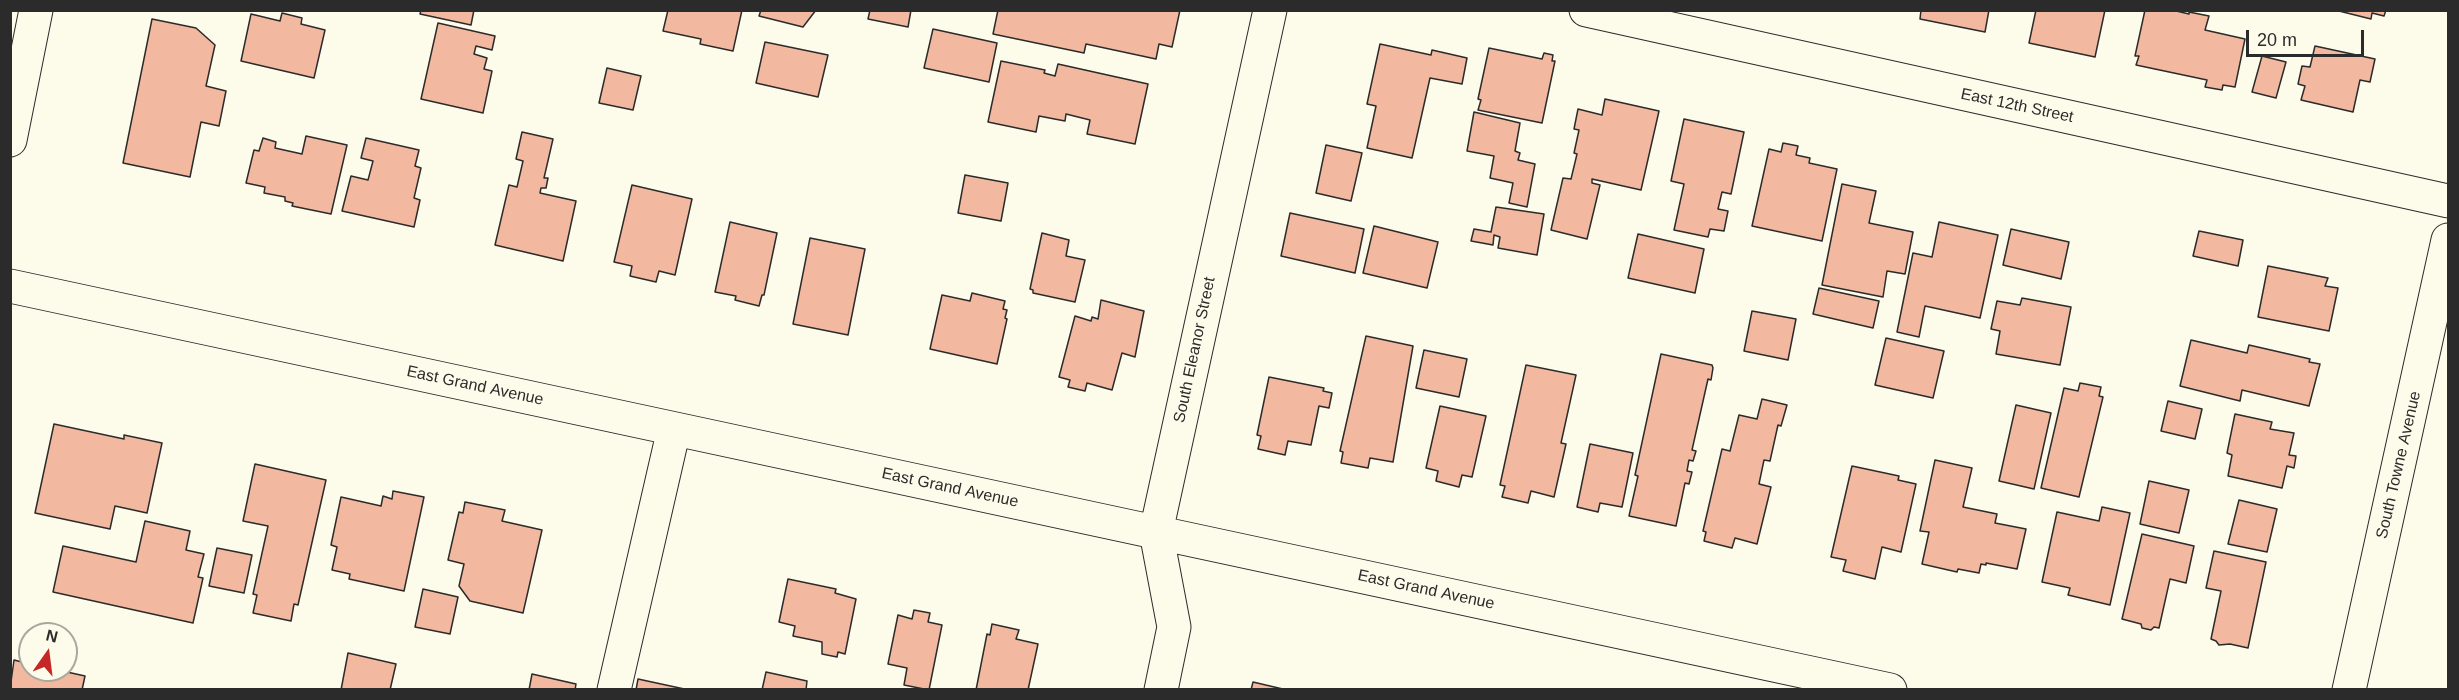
<!DOCTYPE html>
<style>
body{margin:0}
#map{position:relative;width:2459px;height:700px;overflow:hidden;background:#fdfbea;font-family:Helvetica,sans-serif}
canvas{display:block}
.frame{position:absolute;inset:0;border:12px solid #2b2b2b;pointer-events:none}
.north{position:absolute;left:18px;top:622px;width:60px;height:60px;box-sizing:border-box;background:#fdfbea;border:2px solid #a9a89e;border-radius:50%;rotate:14deg;font-size:16px;font-weight:700;line-height:24px;text-align:center;color:#2b2b2b}
.north::after{content:'';display:block;margin:auto;width:21px;height:27px;background:#c62828;clip-path:polygon(50% 0,100% 100%,50% 72%,0 100%)}
.scale{position:absolute;left:2246px;top:30px;width:118px;height:27px;box-sizing:border-box;border:3px solid #2b2b2b;border-top:0;padding-left:8px;font-size:18px;line-height:21px;white-space:nowrap;color:#2b2b2b;-webkit-text-stroke:4px #fdfbea;paint-order:stroke}
</style>
<div id="map">
<canvas width="2459" height="700"></canvas>
<div class="frame"></div>
<div class="north">N</div>
<div class="scale">20 m</div>
</div>
<script>
const ctx = document.querySelector('canvas').getContext('2d');
ctx.lineJoin = 'round';
function fill(path, color) { ctx.fillStyle = color; ctx.fill(path, 'evenodd'); }
const poly = rows => new Path2D(rows.map(r => 'M' + r).join(''));
function stroke(path, color, width, dash) { ctx.strokeStyle = color; ctx.lineWidth = width; ctx.lineCap = dash ? 'butt' : 'round'; ctx.setLineDash(dash || []); ctx.stroke(path); }
function label(font, color, halo, rows, align = 'center') {
  ctx.font = font + ' Helvetica,sans-serif'; ctx.lineWidth = 4.5; ctx.setLineDash([]); ctx.textBaseline = 'middle'; ctx.strokeStyle = halo; ctx.fillStyle = color; for (const [text, x, y, turn = 0] of rows) {
    ctx.save(); ctx.translate(x, y); ctx.rotate((+turn || 0) * Math.PI / 180); ctx.textAlign = isNaN(turn) ? turn : align; if (halo) ctx.strokeText(text, 0, 0); ctx.fillText(text, 0, 0); ctx.restore();
  }
}
const building = poly([
 [421,10,474,10,471,25,420,14,421,10],
 [668,10,742,10,733,51,700,44,701,39,663,31,668,10],
 [761,10,816,10,803,27,759,16,761,10],
 [870,10,911,10,908,27,868,19,870,10],
 [998,10,1180,10,1172,47,1159,44,1156,59,1086,44,1084,53,993,34,998,10],
 [1921,10,1989,10,1985,32,1920,19,1921,10],
 [2036,10,2105,10,2095,57,2029,43,2036,10],
 [2145,10,2172,10,2189,14,2189,12,2209,16,2205,30,2245,39,2235,87,2223,85,2222,90,2205,87,2207,80,2136,65,2139,56,2135,56,2145,10],
 [2335,10,2386,10,2384,16,2372,13,2371,19,2335,10],
 [282,13,302,18,301,24,325,30,314,78,241,61,251,14,280,21,282,13],
 [152,19,196,28,215,45,206,86,226,91,219,126,201,122,190,177,123,163,152,19],
 [438,23,495,36,492,50,476,46,474,54,487,58,484,69,492,71,483,113,421,99,438,23],
 [933,29,997,43,989,82,924,68,933,29],
 [765,42,828,55,818,97,756,83,765,42],
 [1380,44,1431,55,1432,50,1467,58,1462,84,1430,78,1412,158,1367,148,1376,106,1367,104,1380,44],
 [2315,46,2375,59,2370,82,2360,80,2353,112,2301,100,2305,86,2298,84,2302,66,2310,67,2315,46],
 [1489,48,1542,59,1544,53,1553,55,1552,61,1555,61,1542,123,1478,110,1481,100,1478,99,1489,48],
 [2262,56,2286,62,2276,98,2252,92,2262,56],
 [1001,61,1045,70,1044,73,1055,76,1058,64,1148,84,1135,144,1087,134,1090,120,1066,114,1065,121,1039,116,1036,132,988,122,1001,61],
 [607,68,641,76,633,110,599,103,607,68],
 [1605,99,1659,111,1641,190,1592,179,1592,183,1600,185,1587,239,1551,230,1563,178,1571,179,1577,154,1574,153,1579,130,1574,129,1578,109,1602,115,1605,99],
 [1474,112,1520,123,1515,151,1520,153,1518,160,1535,164,1527,207,1509,203,1513,183,1490,178,1494,156,1467,151,1474,112],
 [1684,119,1744,132,1731,194,1722,192,1718,209,1728,211,1724,231,1710,229,1708,237,1674,230,1684,184,1671,181,1684,119],
 [522,132,553,139,544,178,548,178,546,188,541,188,540,193,576,201,563,261,495,245,509,185,517,187,523,161,516,159,522,132],
 [306,136,347,145,331,214,292,206,293,203,285,201,285,197,264,193,265,187,246,183,254,150,259,151,263,138,276,142,275,148,302,154,306,136],
 [366,138,419,150,415,166,421,168,414,198,420,200,414,227,342,211,351,176,368,180,373,161,361,158,366,138],
 [1783,143,1798,146,1796,155,1810,158,1809,163,1837,169,1822,241,1752,226,1769,149,1781,152,1783,143],
 [1326,145,1362,153,1351,201,1316,193,1326,145],
 [965,175,1008,183,1001,221,958,213,965,175],
 [1842,184,1876,191,1869,223,1913,232,1905,274,1887,271,1883,297,1822,285,1842,184],
 [632,185,692,199,675,275,659,271,656,282,630,276,632,266,614,262,632,185],
 [1496,207,1544,214,1537,255,1498,248,1500,237,1494,235,1493,245,1471,241,1474,229,1491,232,1496,207],
 [1290,213,1364,229,1355,273,1281,256,1290,213],
 [730,222,777,233,764,295,762,295,759,306,735,300,736,296,715,292,730,222],
 [1939,222,1998,235,1980,318,1925,306,1919,337,1897,332,1913,253,1932,257,1939,222],
 [1374,226,1438,242,1427,288,1363,273,1374,226],
 [2011,229,2069,242,2061,279,2003,265,2011,229],
 [2199,231,2243,240,2238,266,2193,256,2199,231],
 [1042,233,1069,240,1066,256,1085,260,1075,302,1033,293,1033,290,1030,289,1042,233],
 [1638,234,1704,249,1695,293,1628,278,1638,234],
 [810,238,865,249,848,335,793,324,810,238],
 [2268,266,2328,278,2325,286,2338,288,2329,331,2258,317,2268,266],
 [1819,288,1879,301,1873,328,1813,314,1819,288],
 [972,293,1005,301,1003,309,1007,310,1005,318,1007,319,997,364,930,349,942,295,970,301,972,293],
 [2022,298,2071,307,2060,365,1996,354,2000,331,1991,329,1997,301,2020,305,2022,298],
 [1101,300,1144,311,1135,357,1122,353,1112,390,1087,383,1085,391,1068,387,1070,380,1059,377,1075,316,1091,321,1092,317,1098,319,1101,300],
 [1752,311,1796,319,1788,360,1744,351,1752,311],
 [1366,336,1413,346,1393,462,1370,458,1368,468,1341,463,1343,452,1340,451,1366,336],
 [1886,338,1944,351,1933,398,1875,385,1886,338],
 [2191,340,2247,353,2249,345,2310,359,2309,362,2320,364,2309,406,2242,390,2240,401,2180,386,2191,340],
 [1424,350,1467,359,1459,397,1416,388,1424,350],
 [1661,354,1712,365,1713,368,1711,380,1708,379,1692,450,1696,451,1693,461,1689,460,1687,471,1692,472,1689,484,1685,483,1676,526,1629,516,1638,476,1635,475,1661,354],
 [1526,365,1576,375,1561,443,1566,444,1554,497,1531,491,1528,503,1502,497,1505,486,1500,485,1526,365],
 [1269,377,1324,388,1323,391,1332,393,1329,408,1319,406,1311,445,1288,441,1285,455,1258,449,1261,436,1257,435,1269,377],
 [2080,383,2101,387,2099,396,2103,397,2079,497,2041,488,2064,388,2078,391,2080,383],
 [1762,399,1787,405,1781,426,1778,425,1770,461,1764,460,1759,484,1771,487,1757,544,1735,538,1732,548,1704,541,1706,532,1703,531,1722,449,1730,451,1739,415,1757,419,1762,399],
 [2168,401,2202,409,2195,439,2161,431,2168,401],
 [2016,405,2051,413,2034,489,1999,481,2016,405],
 [1440,406,1486,416,1472,477,1462,475,1459,487,1436,481,1438,471,1426,468,1440,406],
 [2235,414,2272,422,2270,429,2294,433,2289,455,2296,456,2294,468,2287,466,2282,488,2228,476,2232,455,2227,453,2235,414],
 [54,424,124,439,124,435,162,443,147,513,115,506,110,529,35,513,54,424],
 [1590,444,1633,453,1622,507,1600,503,1598,512,1577,507,1590,444],
 [1935,460,1972,468,1963,507,1997,514,1995,523,2026,529,2017,569,1986,563,1986,565,1981,564,1979,573,1958,569,1957,572,1922,564,1929,532,1920,531,1935,460],
 [255,464,326,480,298,605,294,604,291,621,253,613,257,595,253,594,268,526,243,521,255,464],
 [1852,466,1899,476,1898,480,1916,484,1901,552,1882,547,1875,579,1843,571,1846,560,1831,557,1852,466],
 [2149,481,2189,490,2179,533,2140,524,2149,481],
 [393,491,424,497,404,591,349,579,350,574,332,570,337,547,331,545,341,497,381,506,383,496,392,499,393,491],
 [2239,500,2277,509,2267,552,2228,544,2239,500],
 [465,502,505,510,502,521,542,530,523,613,470,601,459,586,464,564,448,560,459,512,463,513,465,502],
 [2102,507,2130,513,2110,605,2068,595,2070,588,2042,582,2057,512,2099,521,2102,507],
 [145,521,190,531,186,550,204,554,198,577,203,578,193,623,53,592,63,546,136,562,145,521],
 [2142,534,2194,546,2186,583,2170,579,2159,628,2154,627,2151,630,2142,628,2141,624,2122,619,2142,534],
 [217,548,252,555,244,593,209,586,217,548],
 [2214,551,2266,562,2248,648,2230,644,2219,645,2216,641,2211,639,2221,591,2206,588,2214,551],
 [788,579,836,589,835,593,856,599,845,654,838,652,837,657,822,654,822,642,793,636,795,626,779,622,788,579],
 [423,589,458,597,450,634,415,627,423,589],
 [914,610,930,613,928,622,942,625,929,690,904,685,907,668,888,664,898,615,912,619,914,610],
 [992,624,1019,630,1016,639,1038,644,1028,690,976,690,987,634,990,635,992,624],
 [348,653,396,664,390,690,341,690,348,653],
 [14,660,30,664,30,670,58,670,85,676,82,690,10,689,14,660],
 [766,672,807,681,806,690,762,690,766,672],
 [532,674,576,684,575,690,529,690,532,674],
 [638,679,689,690,636,690,638,679],
 [1253,682,1287,690,1251,690,1253,682]
]);
const minor = poly([
 [1586,10,2448,201],
 [10,140,36,10],
 [10,286,1890,690],
 [614,690,674,429],
 [1161,690,1174,627,1156,532,1270,10],
 [2349,690,2448,240]
]);
const streetNames = [
 ["East 12th Street",2017,106,12],
 ["South Eleanor Street",1195,350,-78],
 ["East Grand Avenue",475,386,12],
 ["South Towne Avenue",2399,465,-77],
 ["East Grand Avenue",950,488,12],
 ["East Grand Avenue",1426,590,12]
];
fill(building, '#f2b8a0');
stroke(building, '#2b2b2b', 1.5);
stroke(minor, '#2b2b2b', 35);
stroke(minor, '#fdfbea', 33);
label('16px', '#2b2b2b', '#fdfbea', streetNames);
</script>
